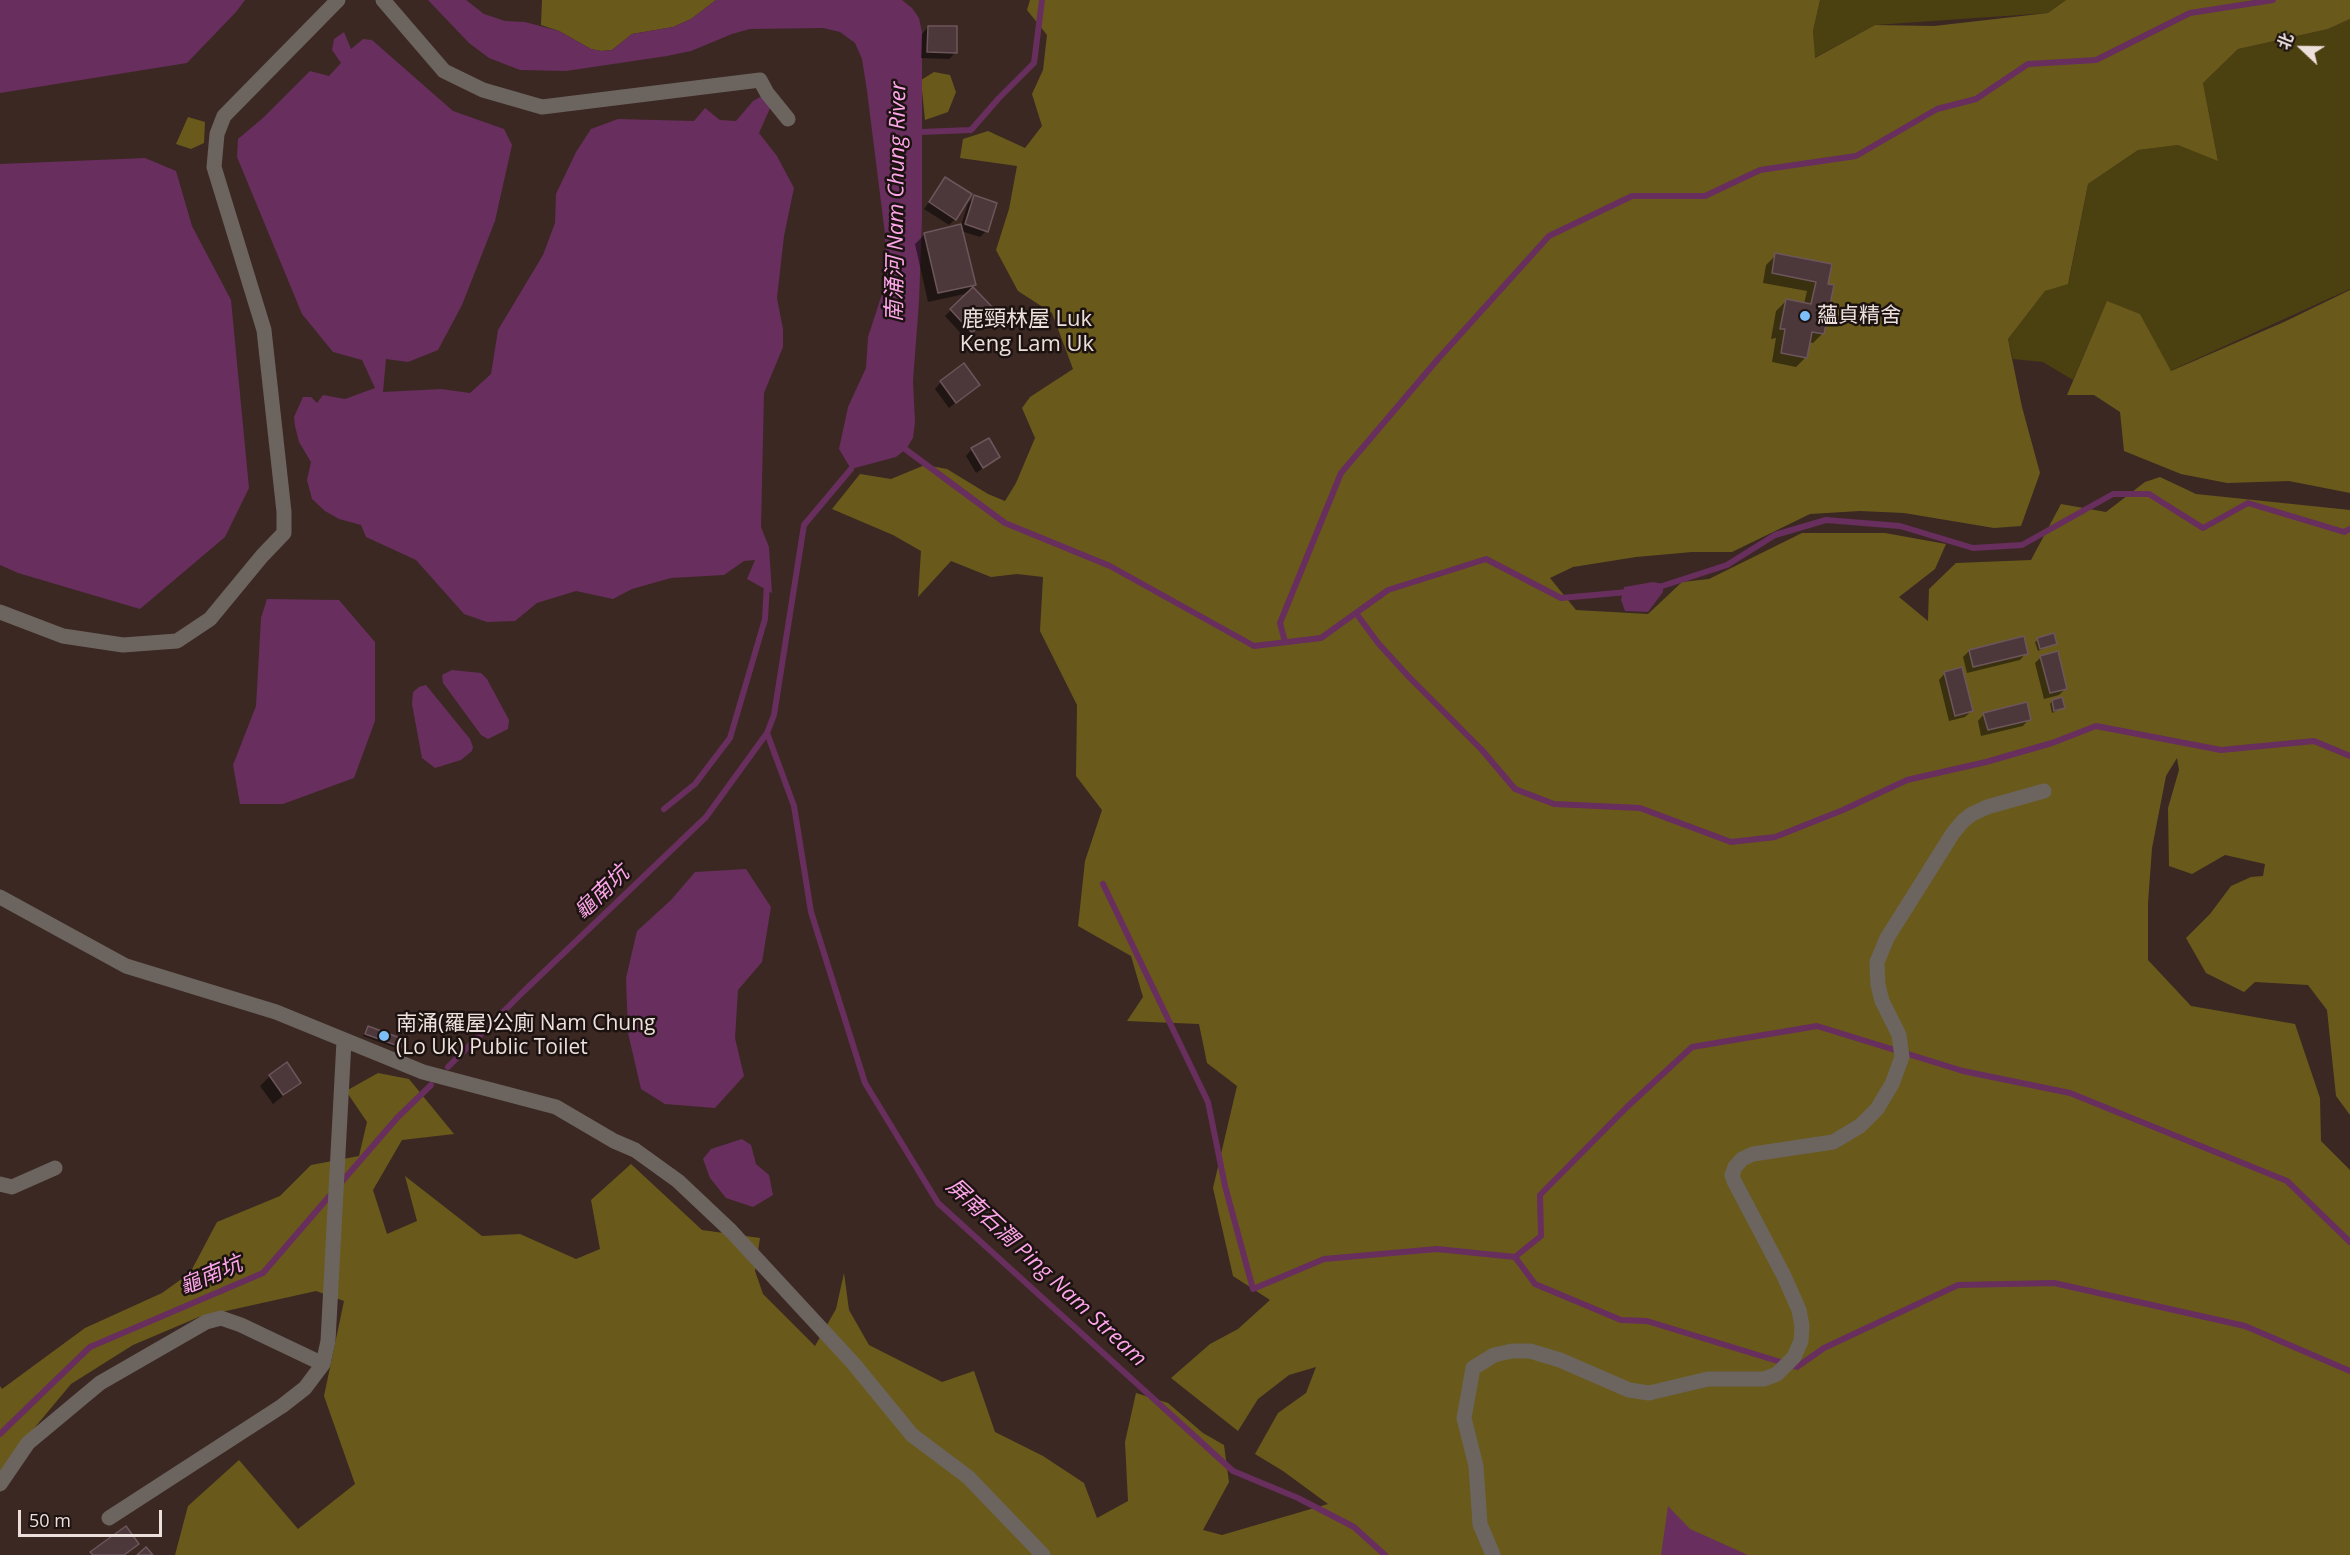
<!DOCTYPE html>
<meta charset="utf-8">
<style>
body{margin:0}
#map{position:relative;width:2350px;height:1555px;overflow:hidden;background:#3b2823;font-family:"Open Sans","Noto Sans SC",sans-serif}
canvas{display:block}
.north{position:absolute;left:2272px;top:18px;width:60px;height:60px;-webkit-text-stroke:4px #1c1311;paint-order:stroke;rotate:292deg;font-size:16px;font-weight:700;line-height:24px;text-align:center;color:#ede0dc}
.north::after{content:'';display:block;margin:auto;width:21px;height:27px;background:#ede0dc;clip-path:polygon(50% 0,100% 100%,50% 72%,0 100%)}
.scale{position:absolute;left:18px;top:1510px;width:144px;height:27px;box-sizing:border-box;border:3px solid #ede0dc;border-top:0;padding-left:8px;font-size:18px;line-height:21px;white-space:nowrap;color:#ede0dc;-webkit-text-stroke:4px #1c1311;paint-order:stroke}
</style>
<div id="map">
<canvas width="2350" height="1555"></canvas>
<div class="north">北</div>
<div class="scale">50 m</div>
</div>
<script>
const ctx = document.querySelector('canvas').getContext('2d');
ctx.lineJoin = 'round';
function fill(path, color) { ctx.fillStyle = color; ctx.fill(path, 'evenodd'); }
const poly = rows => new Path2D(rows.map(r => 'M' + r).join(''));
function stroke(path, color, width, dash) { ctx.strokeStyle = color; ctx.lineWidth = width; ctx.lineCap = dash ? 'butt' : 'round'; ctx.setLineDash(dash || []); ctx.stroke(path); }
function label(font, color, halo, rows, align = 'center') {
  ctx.font = font + ' "Open Sans","Noto Sans SC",sans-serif'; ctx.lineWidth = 5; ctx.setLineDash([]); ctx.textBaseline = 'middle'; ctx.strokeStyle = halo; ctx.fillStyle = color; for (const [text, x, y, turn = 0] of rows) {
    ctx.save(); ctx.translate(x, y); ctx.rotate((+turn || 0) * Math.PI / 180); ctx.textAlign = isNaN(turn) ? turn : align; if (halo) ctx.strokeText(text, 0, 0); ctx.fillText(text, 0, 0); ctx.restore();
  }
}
const green = poly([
 [1820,0,2066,0,2048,13,1875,25,1814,58,1813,31],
 [2350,19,2350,289,2170,371,2140,314,2107,302,2073,380,2043,362,2013,359,2008,339,2045,291,2069,281,2088,184,2138,150,2178,145,2218,160,2203,83,2238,49,2328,29]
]);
const forest = poly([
 [542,0,716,0,691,19,673,27,632,34,612,50,601,51,591,49,559,31,541,25],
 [1030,0,1820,0,1813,31,1815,58,1875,25,1934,26,2048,13,2066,0,2350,0,2350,19,2328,29,2238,49,2203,83,2218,161,2178,145,2138,150,2088,184,2068,284,2045,291,2008,339,2022,407,2040,473,2021,526,1994,528,1904,513,1860,511,1810,514,1732,552,1692,552,1636,557,1573,567,1550,578,1576,610,1648,614,1682,582,1709,579,1802,533,1885,533,1946,544,1935,569,1899,597,1928,621,1929,589,1956,563,2031,560,2061,504,2106,512,2145,482,2160,477,2196,494,2350,510,2350,1115,2336,1096,2327,1010,2308,985,2255,982,2244,992,2206,973,2186,938,2210,914,2231,886,2251,877,2263,876,2265,864,2225,855,2192,874,2169,866,2168,808,2179,770,2177,758,2166,776,2152,848,2148,903,2148,960,2191,1006,2295,1024,2320,1098,2321,1141,2350,1170,2350,1555,175,1555,188,1506,239,1460,298,1529,355,1484,324,1396,344,1301,316,1291,199,1317,133,1345,71,1384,11,1456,0,1472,0,1386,2,1389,85,1328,162,1293,190,1273,217,1222,280,1196,311,1165,359,1156,367,1122,346,1091,378,1073,409,1079,454,1134,402,1140,373,1190,387,1234,417,1221,405,1176,482,1236,520,1234,576,1259,600,1249,591,1200,631,1164,702,1230,760,1238,755,1271,763,1294,815,1346,836,1309,844,1273,849,1310,869,1345,942,1382,974,1371,995,1432,1043,1456,1084,1483,1097,1518,1128,1501,1125,1442,1136,1393,1168,1403,1203,1433,1224,1445,1229,1482,1203,1530,1222,1535,1328,1504,1283,1471,1255,1454,1278,1413,1306,1393,1316,1367,1289,1375,1258,1399,1238,1431,1171,1378,1210,1344,1238,1329,1270,1300,1233,1276,1213,1188,1237,1086,1207,1063,1199,1024,1127,1021,1143,997,1131,956,1078,926,1085,861,1102,810,1076,776,1077,705,1040,631,1043,577,1017,574,991,577,951,561,918,597,921,551,893,535,832,509,860,474,891,479,925,465,947,469,988,494,1005,501,1016,483,1035,438,1022,408,1030,397,1073,369,1052,313,1018,291,996,250,1009,209,1017,166,960,158,963,139,988,131,1025,148,1042,126,1032,94,1043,70,1047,35,1027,10],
 [934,72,950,75,956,92,948,112,925,120,921,80],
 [188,117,205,122,204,143,191,149,176,144],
 [2350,290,2350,493,2289,481,2227,483,2181,474,2124,451,2120,412,2094,395,2067,395,2107,301,2140,314,2171,371,2284,322]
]);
const water = poly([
 [0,0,245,0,236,12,187,63,0,93],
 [428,0,466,0,484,14,505,21,525,22,559,31,591,49,601,51,612,50,632,34,673,27,691,19,716,0,902,0,912,8,919,18,922,32,922,219,919,302,913,381,915,422,913,438,906,449,896,457,851,469,839,449,848,407,866,368,868,337,882,294,886,264,885,234,867,91,862,59,855,43,840,32,823,28,750,29,732,34,691,51,667,56,566,71,520,70,489,58,469,43],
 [344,32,351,49,363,39,372,40,453,111,504,129,512,145,495,221,462,305,438,350,408,362,386,359,383,392,441,389,470,393,491,374,498,330,543,255,555,223,556,194,576,152,591,129,618,119,694,121,705,108,720,120,736,121,753,101,762,96,771,106,759,133,777,156,794,188,784,236,777,298,783,329,783,347,764,393,761,527,769,547,772,593,747,579,755,560,744,561,724,575,671,578,632,589,613,599,576,591,537,603,515,621,487,622,464,614,416,560,366,537,361,525,339,519,325,511,312,499,307,480,311,462,299,442,295,426,294,417,303,397,311,397,317,403,323,395,345,399,375,388,362,360,333,352,302,314,237,157,238,139,264,117,310,71,329,76,341,63,332,50,334,39],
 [145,158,176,171,192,226,231,300,249,488,225,537,140,609,18,573,0,565,0,164],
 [1653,582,1663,584,1663,592,1648,612,1625,611,1621,600,1624,587],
 [267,599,339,600,375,642,375,721,354,778,283,804,240,804,233,765,256,706,261,618],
 [452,670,481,673,487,679,509,720,508,729,488,739,481,735,443,683,442,675],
 [426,685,470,739,473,747,472,751,461,760,435,768,422,758,412,704,413,692,419,687],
 [746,869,771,907,762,962,738,990,735,1038,744,1076,715,1108,665,1104,641,1089,628,1033,626,978,637,931,671,900,695,872],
 [742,1139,751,1145,756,1164,769,1175,773,1195,753,1207,726,1198,710,1178,703,1159,711,1149],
 [1668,1506,1690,1529,1748,1555,1661,1555]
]);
const shadow = poly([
 [928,27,955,53,949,59,921,58,922,34],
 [946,179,955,219,949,225,924,209],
 [975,197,986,231,980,237,961,231,974,284,971,287,993,310,965,338,945,316,969,293,928,302,915,244,925,234,961,225,968,203],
 [1776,255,1827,285,1823,333,1813,343,1809,342,1806,357,1796,367,1772,362,1776,338,1771,339,1776,311,1786,301,1804,304,1807,291,1763,283,1766,265],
 [941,382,978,385,949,408,935,389],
 [972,449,999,457,976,473,966,456],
 [2038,640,2055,643,2038,651,2035,642],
 [1969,651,2026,653,2020,660,1967,673,1963,657],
 [2041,657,2066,688,2059,695,2044,699,2035,663],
 [1945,673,1971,711,1965,717,1949,721,1939,680],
 [2052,701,2064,708,2052,713,2050,704],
 [1984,714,2029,719,2023,726,1981,736,1978,721],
 [368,1028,399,1046,396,1048,363,1036],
 [270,1076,299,1083,273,1104,260,1086]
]);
const stream = poly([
 [915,130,921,132,971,130,999,98,1034,63,1042,0],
 [901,446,1005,523,1110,566,1254,646,1321,638,1388,590,1486,559,1561,598,1628,592],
 [851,469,804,525,774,715,767,733,794,806,811,912,865,1083,938,1203,1233,1471,1298,1498,1354,1527,1385,1555],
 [1656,588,1727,565,1775,535,1826,520,1900,526,1973,548,2022,545,2113,494,2149,494,2203,528,2248,503,2344,532,2350,529],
 [1356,613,1378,643,1409,677,1482,750,1515,789,1554,804,1640,808,1731,842,1775,837,1843,810,1907,780,1986,762,2052,743,2096,726,2221,750,2314,741,2350,756],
 [1285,642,1280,623,1341,473,1438,359,1549,236,1632,196,1705,196,1760,170,1856,156,1937,109,1976,99,2028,64,2096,60,2190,13,2273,0],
 [664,809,695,784,730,738,765,619,767,583],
 [1103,884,1208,1102,1225,1186,1253,1289,1324,1259,1437,1249,1515,1257,1541,1236,1540,1195,1627,1107,1692,1047,1817,1026,1963,1071,2070,1093,2287,1181,2350,1242],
 [448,1067,524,991,706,817,767,733],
 [339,1185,397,1118,431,1085],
 [1515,1257,1535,1284,1621,1320,1647,1321,1797,1367,1824,1348,1958,1285,2054,1283,2245,1326,2350,1371],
 [0,1434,90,1347,263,1273,332,1193]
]);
const building = poly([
 [928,26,957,26,957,53,927,52,928,26],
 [945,177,972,194,956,220,929,202,945,177],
 [974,195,997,203,988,232,965,224,974,195],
 [961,224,976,285,938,293,924,233,961,224],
 [1775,253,1832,264,1828,284,1834,285,1824,334,1812,332,1807,358,1781,353,1785,329,1780,329,1786,299,1811,304,1816,282,1772,273,1775,253],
 [973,287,995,310,972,333,950,309,973,287],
 [964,363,980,385,956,403,940,381,964,363],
 [989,438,1000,457,983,468,971,448,989,438],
 [2054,633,2057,644,2040,649,2037,638,2054,633],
 [2024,636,2028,654,1973,667,1969,650,2024,636],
 [2058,651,2067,689,2050,693,2040,656,2058,651],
 [1962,667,1973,711,1955,716,1944,672,1962,667],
 [2062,697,2065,708,2054,711,2052,700,2062,697],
 [2027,702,2031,720,1988,730,1983,713,2027,702],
 [368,1026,403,1039,401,1047,365,1034,368,1026],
 [287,1062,301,1083,283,1095,269,1075,287,1062],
 [126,1526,139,1544,124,1555,93,1555,90,1552,126,1526],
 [146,1547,153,1555,137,1555,146,1547]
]);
const minor = poly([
 [383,0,444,71,483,90,542,107,760,80,767,93,788,119],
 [0,612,63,636,123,645,177,641,210,619,262,556,284,533,284,512,264,330,214,167,217,134,224,116,338,0],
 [0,897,126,966,276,1012,423,1072,556,1107,614,1141,635,1150,678,1181,731,1231,853,1363,912,1435,968,1477,1043,1555],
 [0,1184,12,1187,55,1168],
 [0,1484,28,1443,100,1383,206,1322,221,1318,241,1325,323,1364],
 [109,1518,282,1406,305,1388,323,1364,328,1341,344,1041],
 [1493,1555,1480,1524,1476,1466,1464,1418,1473,1368,1494,1355,1512,1351,1530,1351,1560,1360,1629,1390,1649,1393,1708,1379,1764,1379,1777,1374,1794,1357,1801,1341,1802,1326,1799,1310,1784,1276,1734,1181,1732,1175,1735,1167,1742,1159,1753,1154,1833,1142,1860,1126,1877,1109,1892,1084,1902,1057,1899,1035,1882,1001,1878,985,1877,962,1887,938,1953,833,1963,821,1972,814,1987,807,2044,791]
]);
const markers = [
 [1805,316,6,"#7bbef8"],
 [384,1036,6,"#7bbef8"]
];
const poiNames = [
 ["蘊貞精舍",1817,316],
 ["南涌(羅屋)公廁 Nam Chung",396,1024],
 ["(Lo Uk) Public Toilet",396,1048]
];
const waterNames = [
 ["南涌河 Nam Chung River",897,202,-89],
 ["龜南坑",602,893,-44],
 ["屏南石澗 Ping Nam Stream",1046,1273,43],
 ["龜南坑",211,1276,-23]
];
const neighbourhoodNames = [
 ["鹿頸林屋 Luk",1027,320],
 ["Keng Lam Uk",1027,345]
];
fill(green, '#4b400f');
fill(forest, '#695a1b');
fill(water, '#682e5d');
fill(shadow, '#0007');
stroke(stream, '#682e5d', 6);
fill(building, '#4c373b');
stroke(building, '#6d565b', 1.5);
stroke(minor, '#6c655f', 15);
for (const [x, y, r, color] of markers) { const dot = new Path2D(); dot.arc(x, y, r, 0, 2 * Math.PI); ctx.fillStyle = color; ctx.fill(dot); stroke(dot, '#1c1311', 2); }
label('21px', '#ede0dc', '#1c1311', poiNames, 'left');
label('italic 22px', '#fda5e9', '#1c1311', waterNames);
label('22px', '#ede0dc', '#1c1311', neighbourhoodNames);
</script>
